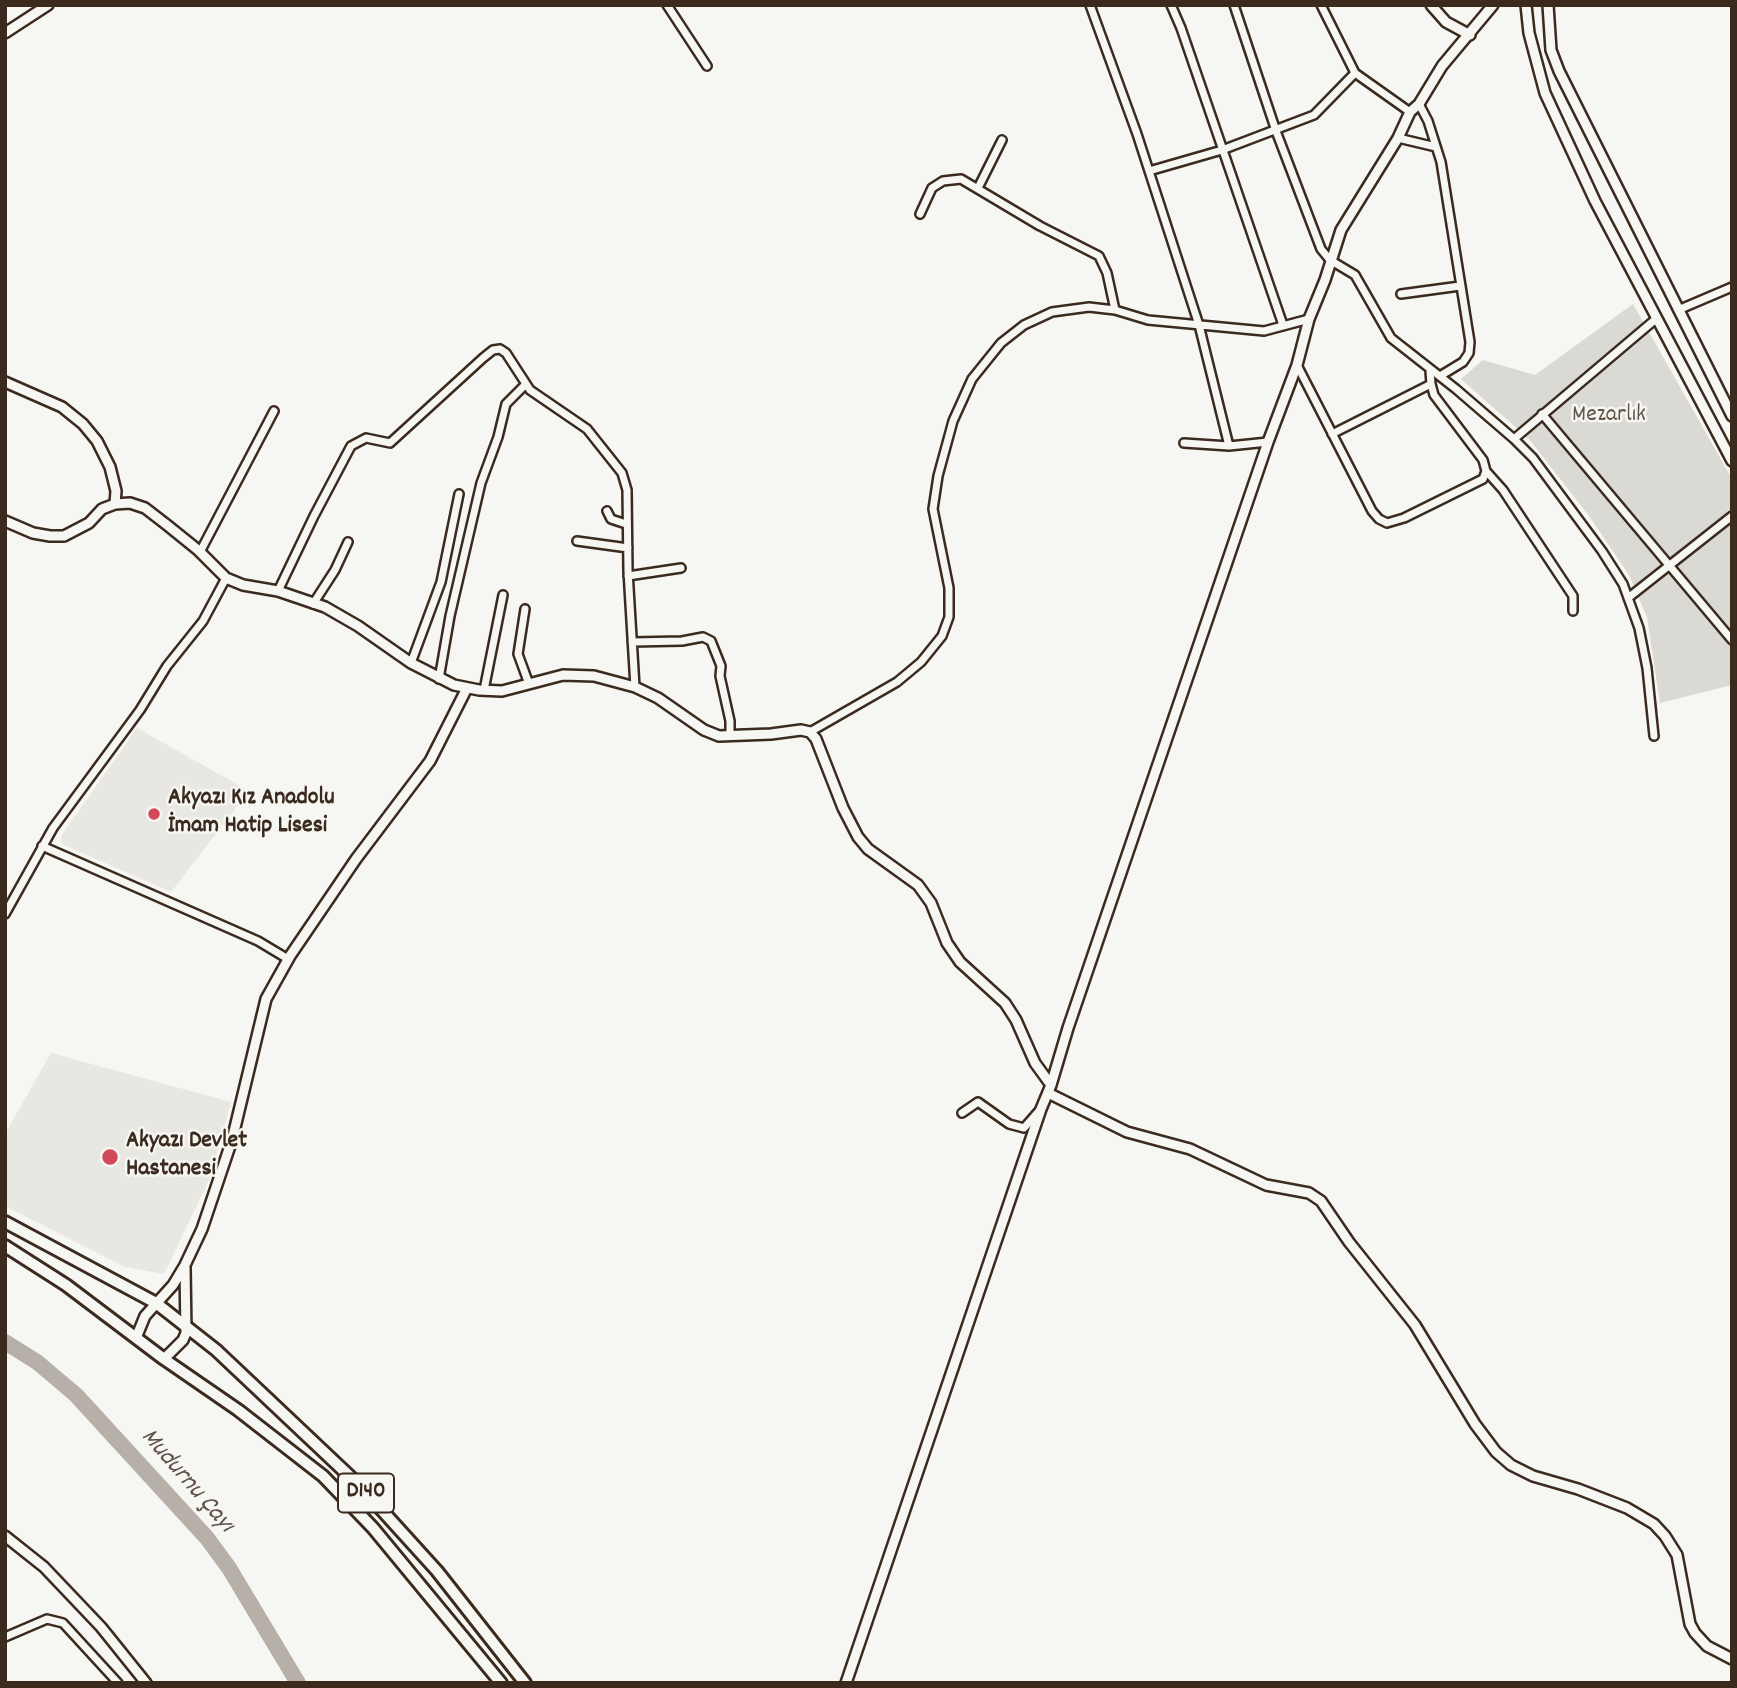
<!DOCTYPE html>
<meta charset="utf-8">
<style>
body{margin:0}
#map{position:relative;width:1737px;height:1688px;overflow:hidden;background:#f6f6f2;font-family:Dekko,sans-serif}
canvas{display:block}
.frame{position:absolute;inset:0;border:7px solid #3b2a1e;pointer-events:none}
</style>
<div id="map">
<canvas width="1737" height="1688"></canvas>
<div class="frame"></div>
</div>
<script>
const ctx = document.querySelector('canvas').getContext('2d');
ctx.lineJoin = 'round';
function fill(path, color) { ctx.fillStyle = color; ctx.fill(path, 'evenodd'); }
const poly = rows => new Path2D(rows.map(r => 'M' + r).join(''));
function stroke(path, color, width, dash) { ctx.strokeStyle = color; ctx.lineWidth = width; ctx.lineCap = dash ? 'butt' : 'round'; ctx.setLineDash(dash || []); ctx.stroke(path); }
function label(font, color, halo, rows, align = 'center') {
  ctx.font = font + ' Dekko,sans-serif'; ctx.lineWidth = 5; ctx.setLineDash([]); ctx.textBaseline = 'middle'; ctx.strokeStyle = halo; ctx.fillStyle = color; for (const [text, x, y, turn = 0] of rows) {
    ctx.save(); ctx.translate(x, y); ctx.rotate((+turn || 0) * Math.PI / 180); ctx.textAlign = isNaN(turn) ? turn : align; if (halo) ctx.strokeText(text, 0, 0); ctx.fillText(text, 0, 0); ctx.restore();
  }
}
const built = poly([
 [137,728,249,791,171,892,62,844,61,836],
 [51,1053,231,1102,209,1180,164,1274,125,1267,5,1206,5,1134]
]);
const green = poly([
 [1633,304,1732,479,1732,685,1660,703,1647,617,1629,575,1589,516,1529,439,1461,379,1483,360,1535,375]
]);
const river = poly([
 [5,1342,37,1362,76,1395,207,1538,229,1568,298,1683]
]);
const minor = poly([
 [667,5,707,66],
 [1090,5,1137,134,1199,325,1229,446],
 [1171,5,1181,28,1283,325],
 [1234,5,1276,131,1321,249,1330,260,1355,275,1391,338,1456,389,1514,439,1533,458,1602,551,1623,584,1639,628,1647,668,1654,736],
 [1321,5,1355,73,1410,112],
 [1419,104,1428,121,1441,162,1470,342,1469,353,1463,362,1440,376],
 [1398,138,1436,147],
 [1149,171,1222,150,1314,115,1355,73],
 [978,188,1002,140],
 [920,214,932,188,943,181,961,179,1040,226,1099,256,1107,273,1115,310],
 [1401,294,1460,286],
 [1678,310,1732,287],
 [1297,365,1372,511,1379,519,1387,523,1404,518,1483,479,1486,471,1483,460,1434,395,1431,384,1430,371],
 [1542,414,1732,640],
 [1332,434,1431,384],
 [1514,439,1657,318],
 [1184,443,1229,446,1268,442],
 [1486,471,1503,490,1573,596,1573,611],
 [607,511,611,519,626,524],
 [577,541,628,548],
 [200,552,274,411],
 [628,576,681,568],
 [278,591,314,516,351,446,366,438,390,443,483,358,493,350,500,349,506,353,530,390,587,429,622,473,627,490,628,571,635,687],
 [1628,598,1732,516],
 [313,604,335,570,348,542],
 [525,609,518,654,529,684],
 [632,642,682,641,703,637,711,641,721,666,720,676,730,721,730,735],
 [411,663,441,582,459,494],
 [439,679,450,616,481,483,498,437,506,404,526,384],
 [484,690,503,595],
 [810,732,897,682,921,662,942,636,949,617,949,588,933,509,938,476,953,421,972,379,1001,343,1024,325,1052,312,1089,307,1115,310,1148,320,1264,331,1309,319],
 [42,846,258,941,288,959],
 [5,914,53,828,140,710,167,666,203,621,226,578],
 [962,1113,978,1102,1009,1124,1024,1128,1038,1112],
 [5,1637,47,1619,63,1623,118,1683]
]);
const tertiary = poly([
 [1431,5,1446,22,1470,35],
 [1526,5,1529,33,1545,93,1595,201,1732,461],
 [1548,5,1551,50,1559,71,1732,416],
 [5,33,48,5],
 [5,382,62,407,83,424,97,441,110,467,116,491,115,504],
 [5,521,33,533,50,536,64,536,89,523,102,509,115,504,130,503,145,508,167,525,198,550,226,578,243,585,278,591,325,607,358,626,411,663,454,685,479,690,502,691,563,675,594,676,635,687,658,698,704,730,719,736,771,734,801,730,810,732,816,739,843,808,858,837,868,849,918,885,931,903,947,943,960,962,1005,1003,1016,1020,1035,1063,1051,1085],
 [1048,1093,1127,1132,1190,1149,1266,1185,1309,1193,1321,1201,1349,1242,1415,1325,1475,1424,1496,1452,1511,1465,1533,1476,1578,1489,1627,1508,1654,1524,1665,1536,1677,1555,1690,1624,1695,1633,1707,1646,1732,1659],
 [136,1338,145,1316,173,1285,185,1265,202,1229,232,1140,266,999,290,956,356,859,430,761,467,688],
 [164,1359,183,1340,186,1333,185,1267],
 [5,1536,44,1567,101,1627,146,1683],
 [846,1683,1041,1109,1051,1085,1068,1028,1268,442,1297,365,1309,319,1325,280,1341,230,1398,138,1410,112,1419,104,1442,66,1493,5]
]);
const trunk = poly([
 [5,1222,156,1303,216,1350,360,1486,437,1571,525,1683],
 [5,1246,66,1285,164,1359,238,1410,323,1476,373,1528,501,1683]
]);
const markers = [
 [154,814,7,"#d1495b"],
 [110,1157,9,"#d1495b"]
];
const shields = [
 [366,1493,56]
];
const shieldNames = [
 ["D140",366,1493]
];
const parkNames = [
 ["Mezarlık",1609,417]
];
const poiNames = [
 ["Akyazı Kız Anadolu",168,800],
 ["İmam Hatip Lisesi",168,828],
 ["Akyazı Devlet",126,1143],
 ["Hastanesi",126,1171]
];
const waterNames = [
 ["Mudurnu Çayı",186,1482,49]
];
fill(built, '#e8e7e2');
fill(green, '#dad9d3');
stroke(river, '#b6b0a9', 16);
stroke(minor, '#3b2a1e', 12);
stroke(tertiary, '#3b2a1e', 14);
stroke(trunk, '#3b2a1e', 16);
stroke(minor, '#f6f6f2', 7);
stroke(tertiary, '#f6f6f2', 9);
stroke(trunk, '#f6f6f2', 10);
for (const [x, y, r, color] of markers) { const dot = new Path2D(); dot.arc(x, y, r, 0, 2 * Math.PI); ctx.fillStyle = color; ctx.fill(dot); stroke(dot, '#f6f6f2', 2.5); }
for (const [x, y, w] of shields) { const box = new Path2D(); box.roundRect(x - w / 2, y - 19.5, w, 39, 5); ctx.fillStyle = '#f6f6f2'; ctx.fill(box); stroke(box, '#3b2a1e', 2); }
label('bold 23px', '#3b2a1e', null, shieldNames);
label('24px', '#63564b', '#f6f6f2', parkNames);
label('bold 24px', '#3b2a1e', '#f6f6f2', poiNames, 'left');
label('italic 26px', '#605248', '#f6f6f2', waterNames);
</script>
